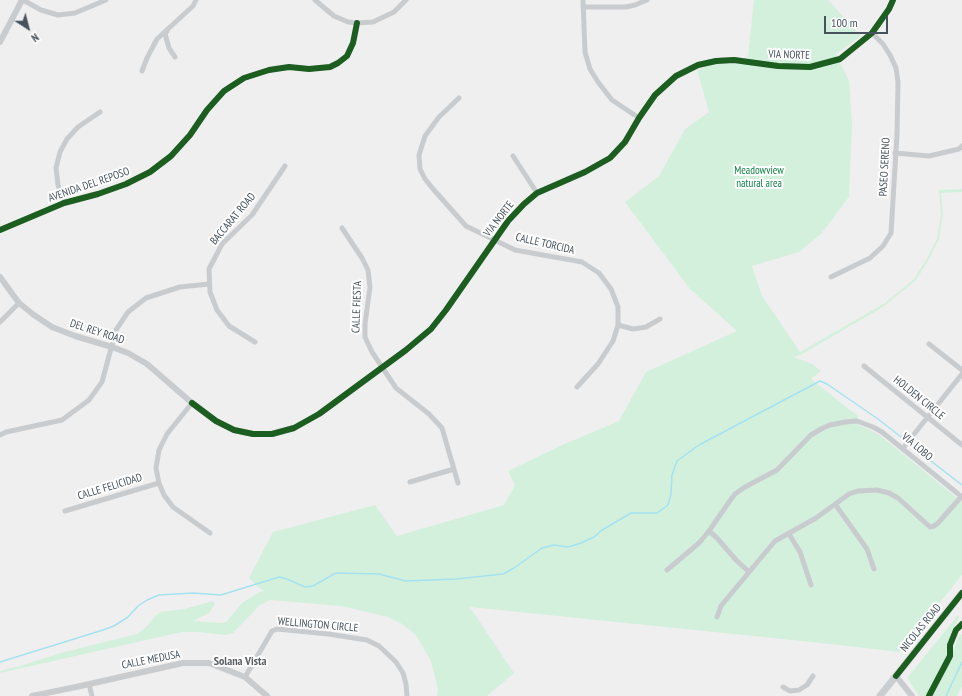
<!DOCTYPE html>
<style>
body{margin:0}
#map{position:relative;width:962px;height:696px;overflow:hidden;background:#f0efef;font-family:"PT Sans Narrow",sans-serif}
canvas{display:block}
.north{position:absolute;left:8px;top:8px;width:40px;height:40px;-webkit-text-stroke:3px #fff;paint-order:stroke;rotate:144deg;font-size:11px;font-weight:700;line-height:16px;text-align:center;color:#46535d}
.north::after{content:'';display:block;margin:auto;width:14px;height:18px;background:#46535d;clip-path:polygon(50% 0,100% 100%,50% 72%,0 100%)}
.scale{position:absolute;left:824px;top:16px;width:64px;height:18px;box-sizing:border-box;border:2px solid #46535d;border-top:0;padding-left:5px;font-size:12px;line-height:14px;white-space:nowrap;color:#46535d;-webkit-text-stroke:3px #fff;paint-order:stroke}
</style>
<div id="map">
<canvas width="962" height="696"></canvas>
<div class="north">N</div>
<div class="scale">100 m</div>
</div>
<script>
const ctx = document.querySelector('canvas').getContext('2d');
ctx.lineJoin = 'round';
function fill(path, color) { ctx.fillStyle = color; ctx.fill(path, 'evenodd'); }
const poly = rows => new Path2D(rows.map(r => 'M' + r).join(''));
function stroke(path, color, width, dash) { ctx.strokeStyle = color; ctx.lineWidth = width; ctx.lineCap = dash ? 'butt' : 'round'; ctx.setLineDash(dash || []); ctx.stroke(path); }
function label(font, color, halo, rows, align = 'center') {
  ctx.font = font + ' "PT Sans Narrow",sans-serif'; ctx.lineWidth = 4; ctx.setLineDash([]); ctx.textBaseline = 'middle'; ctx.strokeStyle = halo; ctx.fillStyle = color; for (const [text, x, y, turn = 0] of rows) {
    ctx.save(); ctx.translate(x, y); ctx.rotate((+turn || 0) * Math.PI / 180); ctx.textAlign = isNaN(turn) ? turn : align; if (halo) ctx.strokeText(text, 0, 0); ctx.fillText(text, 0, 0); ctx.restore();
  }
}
const green = poly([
 [754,0,828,0,861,36,836,54,849,81,852,123,849,197,821,234,799,252,752,266,762,296,800,352,885,303,914,279,926,260,937,239,941,214,939,190,962,189,962,192,941,193,943,213,939,239,928,261,916,280,883,307,802,354,794,357,812,364,821,371,811,379,858,416,857,424,869,429,881,436,962,502,962,575,900,652,821,643,470,607,514,673,487,696,437,696,438,690,431,661,415,634,402,624,388,617,341,606,270,600,260,605,233,633,226,635,198,632,182,632,0,673,0,671,20,666,64,652,137,634,145,628,156,615,161,612,184,609,213,601,215,604,209,613,193,621,222,623,226,622,242,603,259,592,264,591,258,587,249,578,273,532,375,505,397,536,504,505,515,485,508,471,560,446,619,421,646,372,737,331,690,289,625,202,659,176,685,129,709,112,697,70,716,64,742,64,748,56],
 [958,615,959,617,948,645,948,656,927,696,919,696,909,681,908,677],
 [960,634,962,635,962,686,957,696,930,696,949,660]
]);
const stream = poly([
 [914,448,962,485],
 [0,662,103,630,114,626,128,617,138,606,147,600,159,595,193,593,221,595,279,577,287,579,305,587,313,586,336,573,379,574,406,581,456,579,503,574,514,568,542,548,554,545,568,547,581,543,594,537,602,530,631,513,657,513,668,505,671,494,672,475,677,461,699,445,820,381,827,384,878,419,901,437],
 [946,696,962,662]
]);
const minor = poly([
 [23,0,41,10,58,15,75,13,106,0],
 [315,0,334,16,348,22,357,23,373,22,394,12,406,0],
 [583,0,585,52,590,69,598,82,612,100,639,118],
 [583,7,626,7,635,5,647,0],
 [167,31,165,34,169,48,175,57],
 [142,71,147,58,157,39,193,6,196,0],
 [459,98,439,117,425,136,419,155,420,169,425,179,434,190,466,226,515,250,582,262,599,273,611,289,618,307,618,325,613,341,598,364,577,387],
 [895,153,929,156,959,149,962,146],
 [513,156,537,193],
 [64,203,58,185,56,168,60,152,67,139,78,127,100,112],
 [342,228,362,258,368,270,370,287,365,324,365,337,372,352,396,388,429,414,442,428,458,483],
 [0,230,64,203,98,194,126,184,150,172,171,156,190,135,207,110,224,91,244,78,269,70,289,67,309,69,330,67,338,63,347,56,353,43,357,23],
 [831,277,870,258,883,246,891,233,897,135,898,82,896,68,890,55,883,44,872,33],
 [0,322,19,303],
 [618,325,633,329,646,327,660,319],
 [255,342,229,326,217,310,210,292,209,269,222,244,252,215,285,166],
 [929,344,962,370],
 [864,366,962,445],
 [192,403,167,434,159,450,156,468,159,483,164,495,173,507,210,533],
 [0,435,6,432,62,420,89,400,102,382,116,330,128,312,146,298,180,287,209,284],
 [903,448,962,374],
 [410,482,454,469],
 [835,504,867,549,874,569],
 [65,511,159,483],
 [709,531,729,502,735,494,745,487,777,470,811,435,821,429,830,425,845,422,857,421,873,427,882,432,962,497],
 [789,534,800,552,811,585],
 [667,570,699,543,709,531,717,538,736,560,749,572],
 [717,617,721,606,725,601,775,541,816,518,849,494,858,491,877,490,889,493,898,498,930,527,934,526,938,523,961,497],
 [245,677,272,631,277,629,328,634,367,640,379,646,396,662,403,673,406,684,407,696],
 [89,684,92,696],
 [783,687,790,691,799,690,807,685,813,676]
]);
const tertiary = poly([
 [0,42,22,0],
 [0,277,19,303,34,315,52,327,75,336,112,347,128,353,147,364,192,403,216,421,234,430,253,434,272,434,294,428,319,414,406,350,431,329,446,310,508,221,524,204,537,193,585,172,610,158,625,142,639,118,655,95,676,76,698,65,716,61,734,60,778,66,810,67,840,59,872,33,889,9,893,0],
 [896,676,912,696],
 [32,696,76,687,183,663,209,663,245,677,267,696]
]);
const secondary = poly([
 [880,696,962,593]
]);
const cycleway = poly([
 [0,230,64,203,98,194,126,184,150,172,171,156,190,135,207,110,224,91,244,78,269,70,289,67,309,69,330,67,338,63,347,56,353,43,357,23],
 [192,403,216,421,234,430,253,434,272,434,294,428,319,414,406,350,431,329,446,310,508,221,524,204,537,193,585,172,610,158,625,142,639,118,655,95,676,76,698,65,716,61,734,60,778,66,810,67,840,59,872,33,889,9,893,0],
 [896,676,962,593],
 [929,696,950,656,950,645,956,630,962,624]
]);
const streetNames = [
 ["VIA NORTE",789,55,2],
 ["PASEO SERENO",885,167,-87],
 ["AVENIDA DEL REPOSO",89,185,-19],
 ["BACCARAT ROAD",233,219,-50],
 ["VIA NORTE",499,219,-52],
 ["CALLE TORCIDA",545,244,13],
 ["CALLE FIESTA",357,307,-88],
 ["DEL REY ROAD",97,332,18],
 ["HOLDEN CIRCLE",919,398,39],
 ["VIA LOBO",917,447,40],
 ["CALLE FELICIDAD",110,487,-17],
 ["WELLINGTON CIRCLE",318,625,5],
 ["NICOLAS ROAD",921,628,-51],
 ["CALLE MEDUSA",151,660,-11]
];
const parkNames = [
 ["Meadowview",759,171],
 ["natural area",759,184]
];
const neighbourhoodNames = [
 ["Solana Vista",240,662]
];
fill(green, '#d3f0dd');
stroke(stream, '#a5e2f0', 1.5);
stroke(minor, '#c9cccf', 5);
stroke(tertiary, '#c9cccf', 6);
stroke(secondary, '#cbced0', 7);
stroke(cycleway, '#1b5e20', 6);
label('11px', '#46535d', '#fff', streetNames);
label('11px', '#128348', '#fff', parkNames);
label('bold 12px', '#5b5f64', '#fff', neighbourhoodNames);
</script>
